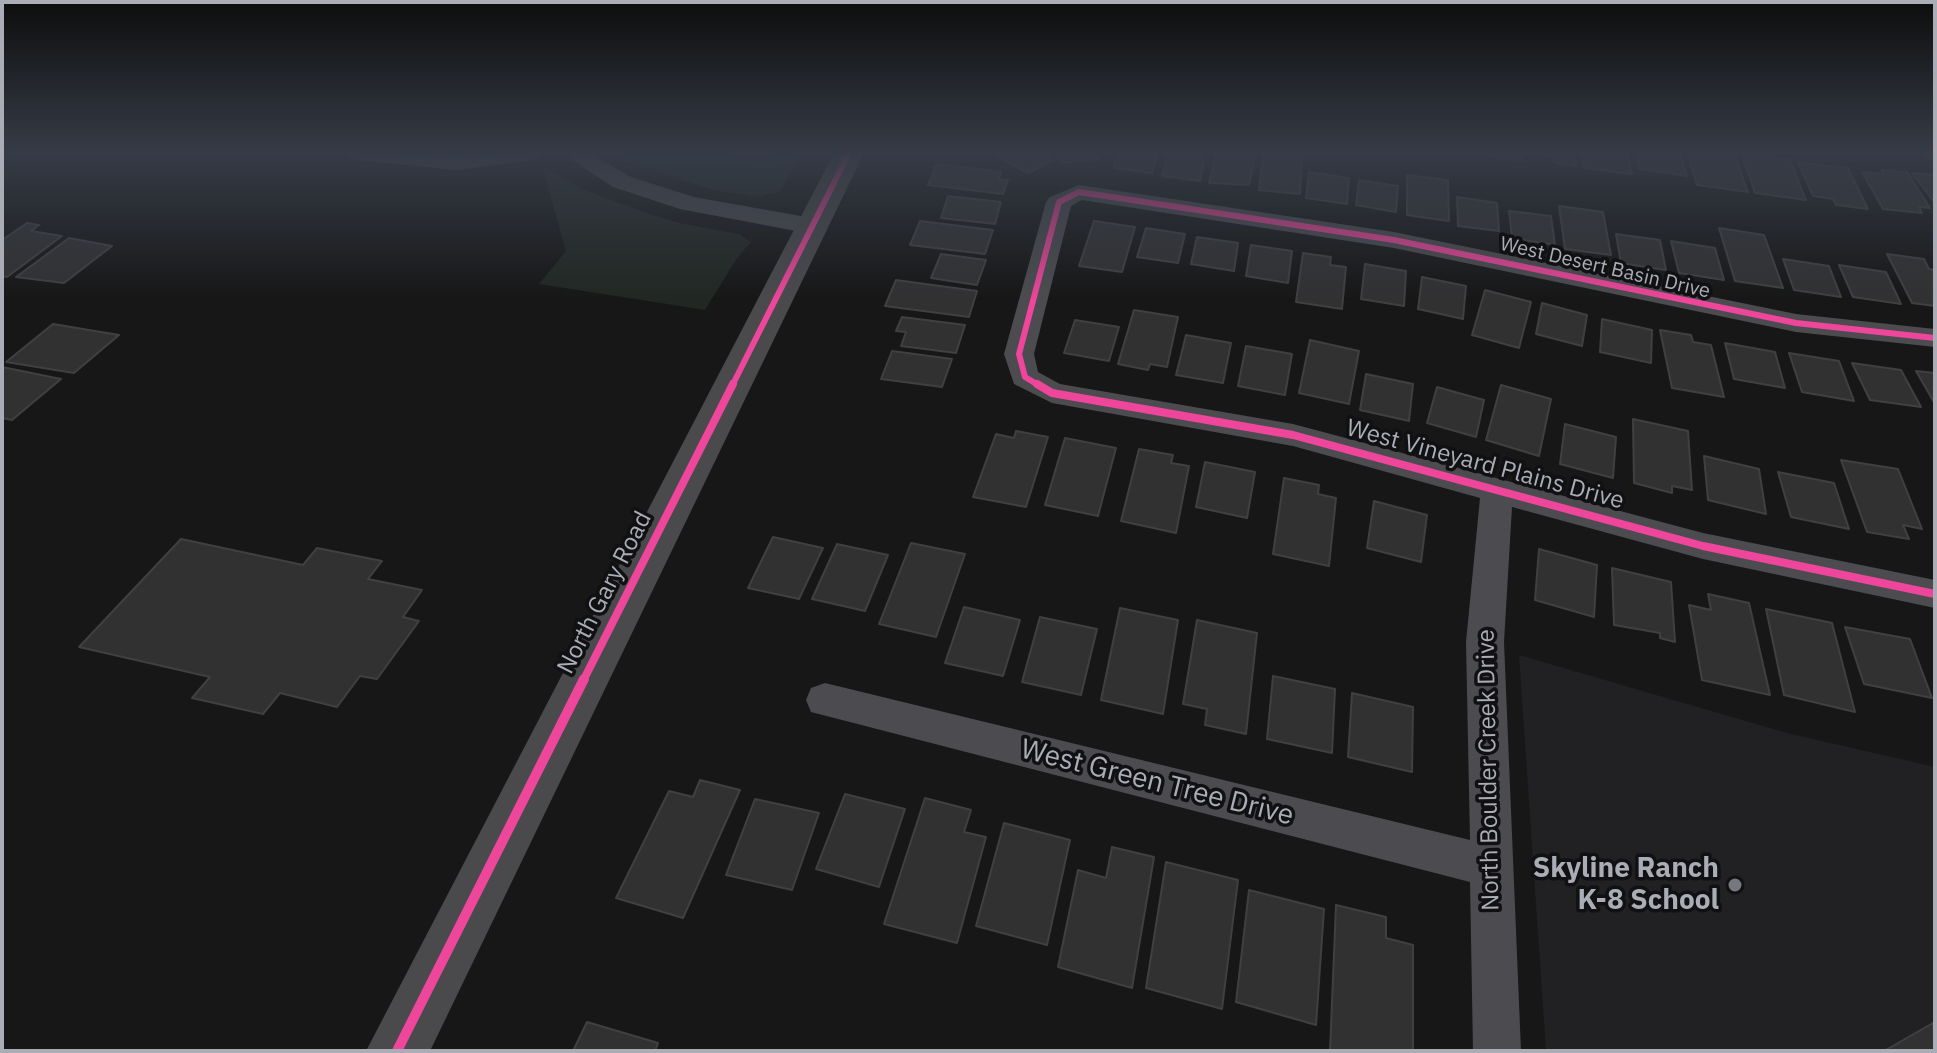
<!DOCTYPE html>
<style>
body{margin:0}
#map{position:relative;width:1937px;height:1053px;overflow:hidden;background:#171717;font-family:"IBM Plex Sans",sans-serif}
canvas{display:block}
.frame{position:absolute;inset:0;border:4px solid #aaadb6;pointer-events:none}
</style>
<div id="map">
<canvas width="1937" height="1053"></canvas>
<div class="frame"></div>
</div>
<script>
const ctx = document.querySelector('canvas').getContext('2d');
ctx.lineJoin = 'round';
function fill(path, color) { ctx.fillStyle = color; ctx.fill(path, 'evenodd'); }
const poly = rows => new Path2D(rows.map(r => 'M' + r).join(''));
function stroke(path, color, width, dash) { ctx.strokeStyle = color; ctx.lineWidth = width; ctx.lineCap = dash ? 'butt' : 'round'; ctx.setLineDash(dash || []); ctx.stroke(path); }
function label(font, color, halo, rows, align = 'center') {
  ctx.font = font + ' "IBM Plex Sans",sans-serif'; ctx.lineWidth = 7; ctx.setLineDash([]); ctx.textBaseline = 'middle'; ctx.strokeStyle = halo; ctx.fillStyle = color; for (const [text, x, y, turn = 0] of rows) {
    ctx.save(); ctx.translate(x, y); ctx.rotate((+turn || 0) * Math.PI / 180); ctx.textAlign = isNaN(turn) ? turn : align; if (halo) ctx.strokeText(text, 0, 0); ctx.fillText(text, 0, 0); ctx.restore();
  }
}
const built = poly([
 [1519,655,1787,733,1935,767,1935,1051,1546,1051]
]);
const green = poly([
 [687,153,772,162,778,153,802,153,780,192,757,197,713,190,604,154],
 [542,166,587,191,641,211,679,223,739,234,751,242,737,258,705,310,539,284,566,251]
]);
const building = poly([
 [1000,153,1041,153,1054,160,1027,173,996,155,1000,153],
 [1056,153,1096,153,1099,159,1061,163,1056,153],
 [1119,153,1158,153,1152,173,1114,168,1119,153],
 [1168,153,1205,157,1200,181,1162,176,1168,153],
 [1216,153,1256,153,1249,185,1209,183,1216,153],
 [1263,153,1302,156,1300,194,1259,190,1263,153],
 [1477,153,1521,153,1522,161,1477,155,1477,153],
 [1528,153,1574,153,1576,166,1554,163,1553,158,1528,153],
 [1581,153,1627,153,1632,174,1584,168,1581,153],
 [1635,153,1680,153,1687,176,1639,169,1635,153],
 [1687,153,1734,153,1748,192,1697,185,1687,153],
 [1742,154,1790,160,1806,200,1755,193,1742,154],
 [1798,162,1848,168,1868,209,1836,205,1833,199,1813,196,1798,162],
 [937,164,1001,172,999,179,1008,180,1003,194,928,185,937,164],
 [1881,170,1907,172,1930,208,1919,207,1922,213,1883,209,1862,172,1884,174,1881,170],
 [1309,172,1349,178,1347,204,1306,198,1309,172],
 [1912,173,1935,175,1935,203,1912,173],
 [1407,175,1448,180,1449,221,1407,215,1407,175],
 [1359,180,1398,186,1396,212,1356,205,1359,180],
 [948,196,1001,202,995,224,941,218,948,196],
 [1457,197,1497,203,1499,231,1458,226,1457,197],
 [1559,206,1603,212,1611,255,1565,249,1559,206],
 [1509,211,1551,216,1555,245,1512,238,1509,211],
 [920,221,993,230,985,254,910,245,920,221],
 [1094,221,1135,227,1122,272,1079,266,1094,221],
 [27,223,39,225,31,231,62,236,7,277,2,276,2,240,27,223],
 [1146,228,1185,234,1178,263,1137,257,1146,228],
 [1719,228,1764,235,1783,288,1735,281,1719,228],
 [1616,234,1660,240,1666,270,1621,263,1616,234],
 [1197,237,1238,243,1234,271,1191,264,1197,237],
 [69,238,112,246,64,283,16,277,69,238],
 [1671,241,1715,248,1724,280,1679,273,1671,241],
 [1251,245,1292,251,1288,283,1246,276,1251,245],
 [1303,253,1331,257,1330,265,1346,267,1342,309,1296,302,1303,253],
 [941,254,986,260,977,285,931,278,941,254],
 [1887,254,1924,259,1929,269,1935,270,1935,306,1912,303,1887,254],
 [1783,259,1829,266,1841,297,1794,290,1783,259],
 [1365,264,1406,271,1404,306,1361,299,1365,264],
 [1839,265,1886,272,1901,304,1853,297,1839,265],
 [1422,277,1466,286,1463,319,1418,309,1422,277],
 [896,280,977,291,969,317,885,306,896,280],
 [1485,290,1531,302,1519,348,1472,335,1485,290],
 [1542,303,1587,315,1582,346,1536,334,1542,303],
 [1134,310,1178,317,1167,367,1150,364,1148,370,1118,364,1134,310],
 [902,317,965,325,956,353,901,346,906,332,896,331,902,317],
 [1602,319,1652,330,1651,363,1600,352,1602,319],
 [1075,320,1119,327,1109,361,1064,353,1075,320],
 [53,324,119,335,74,373,6,362,53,324],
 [1660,330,1691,335,1693,342,1711,345,1724,397,1672,388,1660,330],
 [1186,335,1231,343,1223,383,1176,375,1186,335],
 [1310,340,1359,351,1349,404,1299,393,1310,340],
 [1725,343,1775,352,1785,388,1734,379,1725,343],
 [1246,346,1292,354,1285,395,1238,386,1246,346],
 [892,351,952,359,942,387,881,379,892,351],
 [1789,353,1839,361,1854,401,1802,392,1789,353],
 [1852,363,1901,370,1921,407,1870,400,1852,363],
 [2,367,61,379,12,420,2,418,2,367],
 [1916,371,1935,373,1935,404,1916,371],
 [1366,374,1413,384,1409,421,1360,410,1366,374],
 [1501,385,1551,399,1539,456,1486,440,1501,385],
 [1437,387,1484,400,1476,437,1427,423,1437,387],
 [1633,419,1688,431,1692,490,1672,486,1672,493,1634,483,1633,419],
 [1565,424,1616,437,1613,478,1560,464,1565,424],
 [1016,431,1048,437,1026,507,973,497,996,434,1014,438,1016,431],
 [1065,438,1116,448,1098,516,1045,505,1065,438],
 [1139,449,1173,455,1171,463,1189,466,1176,533,1121,521,1139,449],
 [1704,456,1759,469,1766,514,1708,500,1704,456],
 [1841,460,1898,469,1922,529,1903,525,1909,539,1867,532,1841,460],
 [1205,462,1255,472,1247,518,1196,507,1205,462],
 [1778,472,1834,483,1849,529,1791,517,1778,472],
 [1284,478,1319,485,1318,494,1336,498,1329,566,1273,554,1284,478],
 [1374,501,1427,515,1421,562,1367,548,1374,501],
 [773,537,823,548,799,599,748,588,773,537],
 [181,539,303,565,317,548,382,561,368,579,422,590,403,617,419,621,377,679,360,676,337,707,280,693,263,714,192,698,210,677,79,647,181,539],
 [911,543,965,554,936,637,879,624,911,543],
 [837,544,888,555,865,611,812,599,837,544],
 [1539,549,1597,565,1594,617,1535,600,1539,549],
 [1612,568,1671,582,1675,642,1660,638,1660,633,1614,625,1612,568],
 [1708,594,1749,603,1770,695,1702,680,1689,605,1711,610,1708,594],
 [964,607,1020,620,1003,676,945,663,964,607],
 [1120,608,1178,620,1163,714,1101,700,1120,608],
 [1766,609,1832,623,1855,712,1784,695,1766,609],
 [1040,617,1097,629,1081,695,1022,682,1040,617],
 [1197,620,1257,633,1246,734,1205,725,1207,709,1183,704,1197,620],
 [1845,627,1910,639,1932,698,1864,684,1845,627],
 [1273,676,1335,689,1332,753,1267,739,1273,676],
 [1352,693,1413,707,1412,772,1348,757,1352,693],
 [700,780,740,790,683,918,616,898,669,791,693,797,700,780],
 [845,794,905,809,879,887,816,869,845,794],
 [925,798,971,810,964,832,986,837,957,943,884,924,925,798],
 [755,799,819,813,792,890,726,875,755,799],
 [1004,823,1070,840,1047,945,976,926,1004,823],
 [1112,847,1154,857,1132,988,1058,967,1078,870,1106,878,1112,847],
 [1166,862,1238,880,1222,1009,1146,988,1166,862],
 [1249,890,1324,909,1316,1025,1236,1002,1249,890],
 [1336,905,1386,917,1386,938,1413,945,1413,1051,1330,1051,1336,905],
 [587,1022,658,1043,655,1051,573,1051,587,1022],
 [1933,1023,1935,1051,1884,1051,1933,1023]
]);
const minor = poly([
 [343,153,457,156,545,153,533,160,457,170,355,160,343,153],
 [562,153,590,153,631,177,694,197,812,218,825,226,812,234,680,209,613,187,562,153],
 [1921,153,1935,153,1935,160,1925,158,1921,153],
 [1079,185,1394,232,1796,314,1935,329,1935,347,1796,332,1394,248,1082,200,1071,206,1034,354,1038,372,1060,384,1293,424,1703,533,1935,580,1935,608,1703,559,1512,507,1504,642,1521,1051,1473,1051,1470,882,811,712,806,700,811,688,825,683,1470,840,1466,642,1480,498,1293,446,1052,403,1014,384,1004,354,1046,202,1050,197,1079,185]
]);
const secondary = poly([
 [834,153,864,153,430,1051,366,1051,834,153]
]);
const cyclewayFar2 = poly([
 [732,386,849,153],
 [1040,386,1025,377,1019,354,1059,202,1079,192,1394,240,1796,323,1935,338]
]);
const cyclewayFar1 = poly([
 [1037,384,1052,393,1293,435,1703,546,1935,594],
 [583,681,733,384]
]);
const cycleway = poly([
 [397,1051,584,679]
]);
const markers = [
 [1735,885,8,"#77787e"]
];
const farStreetnames = [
 ["West Desert Basin Drive",1605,268,13]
];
const streetNames = [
 ["West Vineyard Plains Drive",1485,465,15],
 ["North Gary Road",605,593,-63],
 ["North Boulder Creek Drive",1489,770,-91]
];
const nearStreetnames = [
 ["West Green Tree Drive",1157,783,14]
];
const nearPoinames = [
 ["Skyline Ranch",1719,869],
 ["K-8 School",1719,901]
];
fill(built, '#212123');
fill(green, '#212722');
fill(building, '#313132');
stroke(building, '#404043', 2);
fill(minor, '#4c4c50');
fill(secondary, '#4a4a4d');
stroke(cyclewayFar2, '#ed469a', 6);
stroke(cyclewayFar1, '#ed469a', 8);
stroke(cycleway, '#ed469a', 10);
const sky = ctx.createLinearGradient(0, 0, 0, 300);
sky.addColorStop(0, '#0d0d0d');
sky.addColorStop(0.51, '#363c47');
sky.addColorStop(1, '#363c4700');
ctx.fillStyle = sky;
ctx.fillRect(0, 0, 1937, 300);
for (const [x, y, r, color] of markers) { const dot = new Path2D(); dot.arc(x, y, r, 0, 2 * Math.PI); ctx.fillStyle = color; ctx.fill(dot); stroke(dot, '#111113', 3); }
label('20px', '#aaadb6', '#111113', farStreetnames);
label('24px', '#aaadb6', '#111113', streetNames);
label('28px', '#aaadb6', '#111113', nearStreetnames);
label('bold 28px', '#aaadb6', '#111113', nearPoinames, 'right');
</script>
